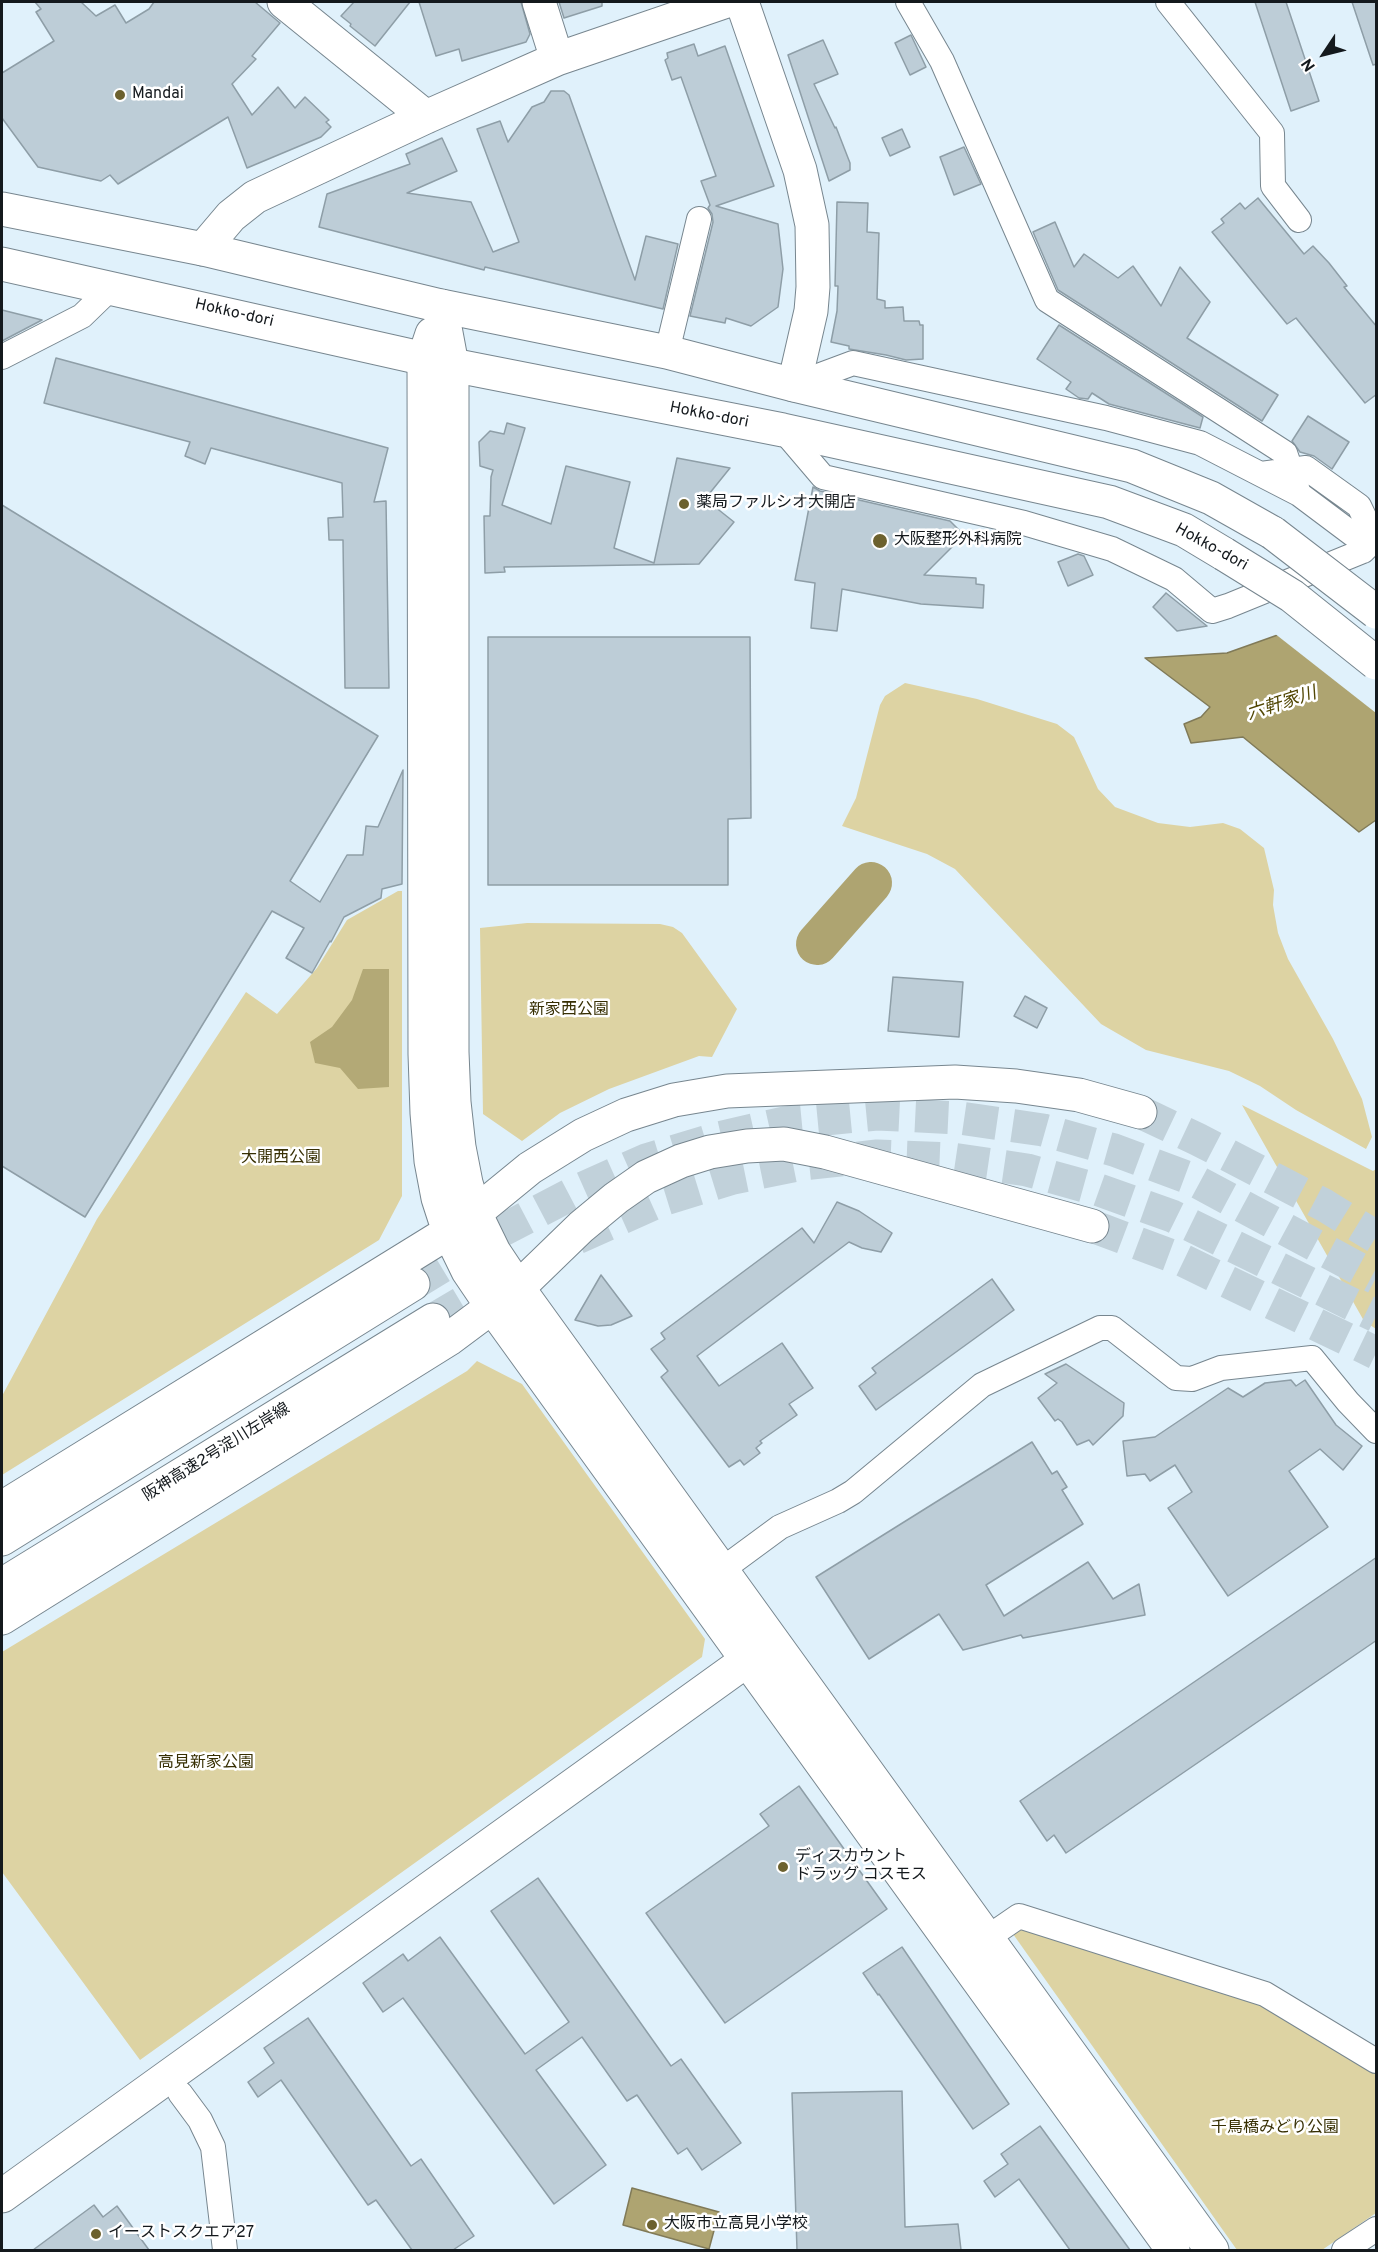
<!DOCTYPE html>
<meta charset="utf-8">
<style>
body{margin:0}
#map{position:relative;width:1378px;height:2252px;overflow:hidden;background:#e0f1fb;font-family:Overpass,sans-serif}
canvas{display:block}
.frame{position:absolute;inset:0;border:3px solid #14191d;pointer-events:none}
.north{position:absolute;left:1294px;top:24px;width:60px;height:60px;-webkit-text-stroke:4px #fff;paint-order:stroke;rotate:235deg;font-size:16px;font-weight:700;line-height:24px;text-align:center;color:#14191d}
.north::after{content:'';display:block;margin:auto;width:21px;height:27px;background:#14191d;clip-path:polygon(50% 0,100% 100%,50% 72%,0 100%)}
</style>
<div id="map">
<canvas width="1378" height="2252"></canvas>
<div class="frame"></div>
<div class="north">N</div>
</div>
<script>
const ctx = document.querySelector('canvas').getContext('2d');
ctx.lineJoin = 'round';
function fill(path, color) { ctx.fillStyle = color; ctx.fill(path, 'evenodd'); }
const poly = rows => new Path2D(rows.map(r => 'M' + r).join(''));
function stroke(path, color, width, dash) { ctx.strokeStyle = color; ctx.lineWidth = width; ctx.lineCap = dash ? 'butt' : 'round'; ctx.setLineDash(dash || []); ctx.stroke(path); }
function label(font, color, halo, rows, align = 'center') {
  ctx.font = font + ' Overpass,"Noto Sans JP",sans-serif'; ctx.lineWidth = 5; ctx.setLineDash([]); ctx.textBaseline = 'middle'; ctx.strokeStyle = halo; ctx.fillStyle = color; for (const [text, x, y, turn = 0] of rows) {
    ctx.save(); ctx.translate(x, y); ctx.rotate((+turn || 0) * Math.PI / 180); ctx.textAlign = isNaN(turn) ? turn : align; if (halo) ctx.strokeText(text, 0, 0); ctx.fillText(text, 0, 0); ctx.restore();
  }
}
const green = poly([
 [905,683,977,699,1057,724,1074,737,1098,789,1115,807,1158,823,1190,827,1223,823,1240,829,1264,848,1274,890,1273,905,1278,933,1288,959,1333,1039,1362,1099,1372,1137,1366,1149,1296,1110,1260,1086,1229,1071,1146,1050,1101,1024,955,869,927,854,842,826,856,798,880,705,885,696],
 [398,891,402,891,402,1196,379,1240,2,1475,2,1396,97,1219,246,992,277,1014,317,968,347,920],
 [527,923,660,924,673,927,682,933,737,1009,712,1057,699,1056,609,1089,560,1113,522,1141,483,1114,480,928],
 [1242,1105,1373,1171,1376,1169,1376,1329,1364,1321],
 [477,1361,522,1384,705,1639,702,1657,140,2060,2,1872,2,1652,467,1371],
 [1021,1927,1268,2004,1376,2072,1376,2213,1322,2250,1237,2250,1013,1934]
]);
const forest = poly([
 [363,969,389,969,389,1087,358,1089,340,1068,315,1063,310,1042,332,1027,352,1000]
]);
const water = poly([
 [1376,600,1376,820,1359,832,1243,737,1191,743,1184,724,1201,717,1210,707,1145,658,1227,653,1376,600],
 [632,2188,719,2212,709,2249,623,2225,632,2188]
]);
const pier = poly([
 [1376,597,1376,713,1274,633]
]);
const river = poly([
 [817,944,871,883]
]);
const building = poly([
 [35,2,81,2,96,16,115,5,126,23,149,9,154,2,255,2,280,23,252,56,256,59,232,84,252,115,278,87,295,108,305,97,329,120,326,122,331,127,321,137,247,168,228,117,118,184,110,175,101,181,38,167,2,118,2,73,54,41,36,12,41,9,35,2],
 [354,2,410,2,375,46,350,26,351,24,341,16,354,2],
 [419,2,521,2,530,34,526,42,462,61,459,49,436,56,419,2],
 [559,2,602,2,602,6,564,18,559,2],
 [1255,2,1286,2,1319,101,1291,111,1255,2],
 [1352,2,1377,2,1377,64,1373,65,1352,2],
 [911,35,926,67,910,75,895,43,911,35],
 [823,40,838,74,814,84,835,128,836,127,850,163,850,170,829,181,788,55,823,40],
 [694,44,698,56,725,46,774,186,716,206,778,224,783,269,778,307,751,326,726,318,725,323,690,316,713,222,712,214,708,208,710,205,701,181,716,176,681,77,672,80,665,60,668,58,667,53,694,44],
 [551,91,564,91,569,95,635,280,646,236,678,244,663,309,485,267,484,270,319,227,327,194,410,164,406,154,442,138,457,171,407,193,471,202,493,252,519,242,477,129,500,121,508,142,532,107,544,102,551,91],
 [902,129,910,147,890,156,882,138,902,129],
 [964,147,981,184,954,195,940,157,964,147],
 [1258,198,1304,254,1313,246,1329,263,1347,286,1344,287,1377,327,1377,394,1365,403,1296,318,1287,324,1212,232,1224,223,1221,219,1240,203,1245,209,1258,198],
 [837,202,868,203,867,232,879,233,877,299,885,301,885,308,903,307,904,321,919,321,920,325,923,325,923,359,906,360,886,355,849,349,849,346,831,342,837,311,838,286,835,286,837,202],
 [1055,222,1074,267,1084,254,1118,278,1133,266,1161,306,1180,267,1210,302,1187,338,1278,395,1262,421,1058,290,1033,232,1055,222],
 [2,310,42,320,2,341,2,310],
 [1059,325,1203,417,1200,428,1109,404,1092,393,1088,399,1079,398,1066,389,1071,382,1037,359,1059,325],
 [56,358,388,448,374,502,386,501,389,688,345,688,343,540,329,540,328,518,343,517,342,483,211,448,205,464,185,456,190,442,44,403,56,358],
 [1308,416,1349,442,1332,469,1314,456,1300,452,1292,441,1308,416],
 [507,423,525,428,502,505,551,524,566,466,630,482,614,548,654,563,677,458,730,468,705,499,734,522,699,564,504,567,505,572,485,573,484,516,490,516,491,477,493,470,480,466,479,442,490,431,504,434,507,423],
 [813,487,820,491,950,521,964,535,924,575,976,578,976,584,984,585,983,608,921,604,842,589,837,631,811,628,815,583,795,580,813,487],
 [2,505,378,736,290,881,320,902,347,855,363,855,366,826,378,827,403,770,402,884,382,889,381,898,344,917,331,942,330,941,312,973,286,958,304,928,272,911,85,1217,2,1166,2,505],
 [1078,554,1084,556,1093,575,1068,586,1058,562,1078,554],
 [1166,593,1207,626,1177,631,1153,607,1166,593],
 [488,637,750,637,751,818,728,819,728,885,488,885,488,637],
 [893,977,963,982,959,1037,888,1031,893,977],
 [1025,996,1047,1008,1037,1028,1014,1016,1025,996],
 [837,1202,859,1211,892,1233,881,1252,862,1248,849,1242,697,1356,719,1386,782,1343,813,1388,789,1404,797,1415,760,1441,762,1443,756,1448,760,1453,744,1465,740,1460,729,1467,661,1377,668,1371,651,1349,665,1339,661,1333,802,1228,814,1243,837,1202],
 [601,1275,632,1316,611,1325,598,1326,575,1320,601,1275],
 [992,1279,1014,1310,876,1410,859,1386,876,1373,872,1368,992,1279],
 [1066,1364,1124,1403,1123,1416,1093,1445,1089,1440,1077,1445,1062,1422,1058,1419,1055,1421,1038,1398,1057,1383,1045,1374,1066,1364],
 [1291,1380,1296,1386,1305,1380,1336,1425,1362,1446,1343,1470,1320,1449,1289,1471,1328,1527,1228,1596,1168,1508,1192,1492,1175,1465,1150,1481,1145,1474,1127,1476,1123,1441,1155,1437,1228,1388,1243,1397,1265,1383,1291,1380],
 [1032,1442,1052,1474,1057,1471,1067,1487,1062,1490,1083,1524,986,1585,1004,1616,1088,1562,1113,1599,1139,1584,1145,1615,1023,1638,1021,1635,963,1650,939,1614,869,1659,816,1577,1032,1442],
 [1377,1557,1377,1640,1066,1853,1054,1835,1047,1841,1020,1801,1377,1557],
 [799,1786,887,1909,725,2023,646,1913,769,1826,760,1814,799,1786],
 [538,1878,671,2066,681,2059,741,2143,702,2170,687,2148,678,2154,637,2095,627,2101,582,2037,536,2070,606,2165,554,2204,403,1998,383,2012,363,1983,403,1954,408,1961,440,1937,525,2054,569,2022,491,1911,538,1878],
 [902,1947,1009,2104,973,2129,879,1994,878,1995,863,1973,902,1947],
 [308,2018,411,2166,421,2159,474,2236,453,2250,412,2250,376,2200,368,2205,281,2080,258,2097,248,2082,274,2063,264,2048,308,2018],
 [902,2091,905,2227,958,2224,961,2250,797,2250,792,2093,902,2091],
 [1040,2126,1130,2250,1070,2250,1019,2179,995,2197,984,2181,1008,2164,1001,2154,1040,2126],
 [94,2205,103,2217,117,2206,149,2250,33,2250,94,2205]
]);
const highwayTunnel = poly([
 [1140,1112,1197,1139,1324,1205,1376,1237],
 [1092,1226,1180,1259,1376,1353],
 [577,1238,662,1200,733,1178,802,1164,877,1156,952,1159,1027,1170,1099,1190,1172,1216,1376,1316],
 [413,1284,501,1231,579,1190,646,1160,718,1138,784,1123,877,1114,960,1118,1043,1130,1114,1150,1192,1179,1376,1278],
 [433,1320,505,1277]
]);
const street = poly([
 [908,2,942,61,1047,300,1285,453,1299,494],
 [1168,2,1272,133,1273,186,1299,220],
 [667,352,699,219],
 [2,357,82,316,112,287],
 [794,385,853,363,1106,418,1200,443,1299,494,1363,542,1363,551],
 [783,430,823,477,1024,523,1112,549,1174,579,1212,611,1228,606,1363,551,1375,539,1359,506,1306,468,1261,474],
 [708,1580,780,1527,838,1501,853,1492,982,1385,1100,1328,1112,1328,1176,1378,1192,1379,1221,1368,1312,1358,1348,1402,1376,1431],
 [987,1938,1019,1916,1265,1994,1376,2061],
 [180,2093,200,2120,213,2147,225,2250],
 [1344,2250,1376,2229]
]);
const secondary = poly([
 [284,2,426,117],
 [539,2,557,59],
 [742,2,800,170,812,225,813,287,811,311,794,385],
 [203,249,231,216,255,197,426,117,557,59,724,2],
 [441,306,452,365,452,1052,454,1102,459,1147,466,1183,475,1213,494,1252,518,1288,1212,2250],
 [432,334,424,358,425,1054,427,1113,431,1161,438,1198,449,1232,468,1271,493,1308,1173,2250],
 [2,1508,449,1232,466,1220],
 [2,1618,449,1339,508,1295],
 [2,2196,764,1648]
]);
const primary = poly([
 [2,209,203,249,441,306,667,352,794,385,1132,466,1211,498,1273,533],
 [2,264,452,365,783,430,1109,502,1184,530,1224,554]
]);
const highway = poly([
 [475,1213,530,1168,583,1135,626,1115,674,1100,727,1091,955,1082,1016,1086,1079,1095,1140,1112],
 [518,1288,581,1227,616,1198,646,1177,681,1161,710,1152,747,1146,784,1144,825,1152,1092,1226],
 [2,1539,413,1284],
 [2,1585,433,1320]
]);
const primaryBridge = poly([
 [1273,533,1376,612],
 [1224,554,1292,596,1376,663]
]);
const markers = [
 [120,95,6,"#6c612e"],
 [684,504,6,"#6c612e"],
 [880,541,8,"#6c612e"],
 [783,1867,6,"#6c612e"],
 [652,2225,6,"#6c612e"],
 [96,2234,6,"#6c612e"]
];
const poiNames = [
 ["Mandai",132,95],
 ["薬局ファルシオ大開店",696,504],
 ["大阪整形外科病院",894,541],
 ["ディスカウント",795,1858],
 ["ドラッグ コスモス",795,1876],
 ["大阪市立高見小学校",664,2225],
 ["イーストスクエア27",108,2234]
];
const streetNames = [
 ["Hokko-dori",234,314,13],
 ["Hokko-dori",709,416,11],
 ["Hokko-dori",1211,548,29],
 ["阪神高速2号淀川左岸線",217,1453,-32]
];
const parkNames = [
 ["新家西公園",569,1011],
 ["大開西公園",281,1159],
 ["高見新家公園",206,1764],
 ["千鳥橋みどり公園",1275,2129]
];
const waterNames = [
 ["六軒家川",1282,705,-18]
];
fill(green, '#ddd3a3');
fill(forest, '#b3a976');
fill(water, '#aea471');
stroke(water, '#807a58', 1.5);
fill(pier, '#e0f1fb');
stroke(river, '#aea471', 42);
fill(building, '#bdcdd7');
stroke(building, '#8e9ea7', 1.5);
stroke(highwayTunnel, '#c1d1da', 33, [33, 16]);
stroke(street, '#77868f', 26);
stroke(secondary, '#77868f', 35);
stroke(primary, '#77868f', 35);
stroke(highway, '#77868f', 35);
stroke(street, '#fff', 24);
stroke(secondary, '#fff', 33);
stroke(primary, '#fff', 33);
stroke(highway, '#fff', 33);
stroke(primaryBridge, '#77868f', 35, []);
stroke(primaryBridge, '#fff', 33);
for (const [x, y, r, color] of markers) { const dot = new Path2D(); dot.arc(x, y, r, 0, 2 * Math.PI); ctx.fillStyle = color; ctx.fill(dot); stroke(dot, '#fff', 2); }
label('16px', '#14191d', '#fff', poiNames, 'left');
label('16px', '#14191d', '#fff', streetNames);
label('16px', '#372f03', '#fff', parkNames);
label('italic 18px', '#524704', '#fff', waterNames);
</script>
